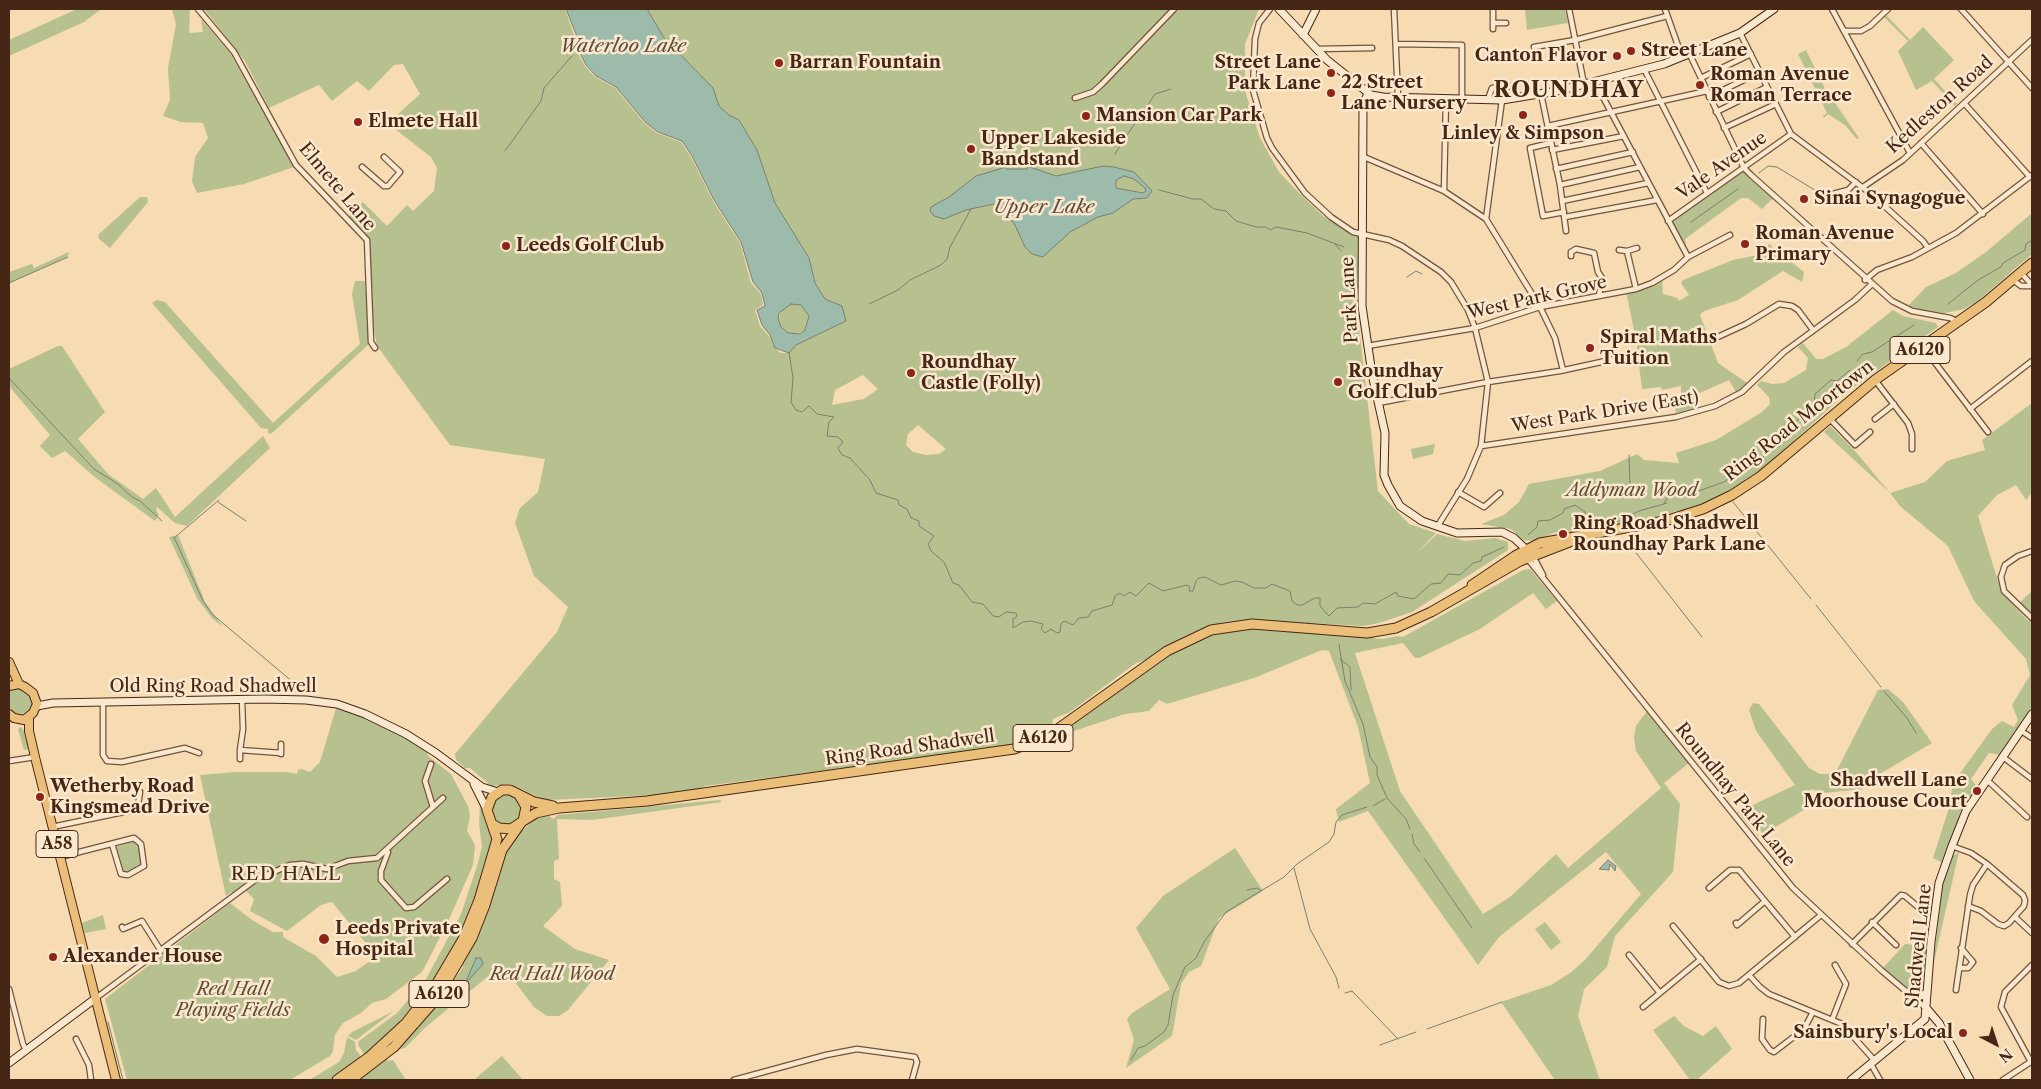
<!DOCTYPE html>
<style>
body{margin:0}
#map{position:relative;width:2041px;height:1089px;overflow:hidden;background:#f6dbb3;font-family:"Libre Caslon Text",serif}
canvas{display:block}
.frame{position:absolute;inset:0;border:10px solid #462715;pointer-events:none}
.north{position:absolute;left:1971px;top:1019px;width:50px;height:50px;-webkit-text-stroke:4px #f9e8ce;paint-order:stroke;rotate:140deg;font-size:14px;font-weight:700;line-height:20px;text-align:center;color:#462715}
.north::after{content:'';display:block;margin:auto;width:18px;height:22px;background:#462715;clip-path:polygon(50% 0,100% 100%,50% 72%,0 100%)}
</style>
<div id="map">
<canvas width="2041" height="1089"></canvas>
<div class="frame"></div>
<div class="north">N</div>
</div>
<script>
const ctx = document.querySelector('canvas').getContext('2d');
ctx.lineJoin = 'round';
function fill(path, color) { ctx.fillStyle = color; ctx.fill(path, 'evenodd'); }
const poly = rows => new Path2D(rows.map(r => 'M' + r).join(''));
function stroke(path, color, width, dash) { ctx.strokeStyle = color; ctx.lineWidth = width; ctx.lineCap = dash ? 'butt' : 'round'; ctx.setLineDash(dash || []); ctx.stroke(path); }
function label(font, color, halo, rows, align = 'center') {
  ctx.font = font + ' "Libre Caslon Text",serif'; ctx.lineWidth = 5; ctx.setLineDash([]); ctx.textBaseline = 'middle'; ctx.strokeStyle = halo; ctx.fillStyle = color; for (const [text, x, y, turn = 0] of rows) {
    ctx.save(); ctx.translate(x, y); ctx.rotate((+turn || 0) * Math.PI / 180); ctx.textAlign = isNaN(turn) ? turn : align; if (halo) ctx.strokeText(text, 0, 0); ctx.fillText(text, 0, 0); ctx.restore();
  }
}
const green = poly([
 [77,9,101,9,84,22,9,56,9,40],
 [172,9,190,9,189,33,203,32,201,19,230,53,294,167,244,184,197,193,192,182,195,157,208,138,203,123,181,122,163,116,170,100,168,68,176,24],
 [204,9,565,9,574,35,577,52,585,66,595,77,615,88,645,124,657,133,681,142,691,157,713,201,740,243,751,283,761,294,763,305,755,310,760,326,773,341,775,348,781,353,788,353,796,345,846,321,825,299,815,283,809,258,775,203,757,150,739,121,729,115,719,106,713,88,673,47,667,43,647,9,1259,9,1245,44,1245,91,1260,138,1279,172,1300,194,1323,216,1358,237,1359,328,1378,491,1409,524,1436,533,1415,555,1437,534,1465,541,1495,538,1508,542,1508,550,1412,612,1379,623,1364,626,1249,620,1225,622,1201,629,1146,660,1136,663,1070,712,1053,719,1051,730,1045,733,1013,746,705,786,700,789,655,795,548,800,538,797,511,784,491,786,470,768,465,768,456,760,455,754,557,632,568,607,534,576,515,523,520,508,538,492,545,459,450,445,377,346,371,314,367,240,347,218,363,202,387,226,407,205,413,211,434,191,437,168,431,157,395,129,395,117,420,94,403,64,394,65,369,91,357,81,332,101,319,85,269,108,245,61],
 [863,375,878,389,864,399,832,405,835,390],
 [918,425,946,449,939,454,926,455,913,452,906,445,908,434],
 [1525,9,1565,9,1568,23,1527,30],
 [1884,13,1910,40,1923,27,1954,60,1934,79,1957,104,1955,106,1932,81,1916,90,1898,51,1908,41,1882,15],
 [1806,50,1824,87,1859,138,1857,139,1845,125,1828,114,1824,118,1823,116,1827,113,1798,54],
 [1744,168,1781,205,1772,199,1762,209,1748,198,1741,198,1685,239,1686,246,1683,249,1668,221],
 [140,197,147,197,148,202,110,248,98,238,99,234],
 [2032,213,2032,254,1978,301,1964,309,1945,313,1925,311,1908,306,1926,287,1956,273,1986,252],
 [1769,244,1804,272,1802,282,1783,271,1738,300,1704,311,1700,315,1718,363,1750,385,1737,394,1729,380,1693,396,1699,412,1676,417,1675,402,1681,394,1681,386,1662,390,1661,387,1642,389,1636,340,1626,291,1662,277,1663,294,1677,298,1679,301,1689,295,1681,283,1683,280,1733,260,1762,254],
 [69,252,67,257,9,283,9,272,32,264,34,268],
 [355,281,365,281,369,344,271,434,268,433,268,429,261,428,152,303,157,300,165,302,273,423,360,344,352,294],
 '779 319a15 15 0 1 1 30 0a15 15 0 1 1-30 0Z',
 [1893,310,1903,316,1936,323,1938,327,1846,393,1767,466,1731,491,1677,515,1676,511,1650,520,1602,531,1556,532,1535,541,1523,540,1511,529,1481,524,1504,515,1519,502,1529,484,1600,471,1637,454,1644,460,1679,463,1676,453,1716,440,1762,412,1770,404,1769,397,1757,385,1761,381,1772,384,1784,383,1806,370,1808,358,1798,347,1803,343,1816,359,1823,359,1846,347],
 [58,346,62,346,105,412,78,439,108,474,143,499,156,488,175,517,263,436,270,448,187,526,175,523,157,507,156,510,159,515,155,521,96,478,65,451,52,458,40,446,50,435,9,386,9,369],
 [2032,403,2032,492,2026,500,2016,485,1997,495,1978,516,2001,591,2027,620,2032,621,2032,708,2000,755,1989,753,1971,779,1978,788,1961,810,1943,863,1933,858,1949,808,1953,783,1992,729,2002,721,2014,727,2018,720,2012,705,2030,675,2026,659,1974,601,1948,546,1901,507,1890,493,1824,432,1830,426,1855,451,1890,493,1925,482,1947,461,1985,450,1982,440],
 [1435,444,1433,454,1413,459,1411,449],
 [178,535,205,602,223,627,212,618,197,598,169,537],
 [1530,569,1557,601,1546,609,1533,593,1480,629,1419,658,1415,658,1403,643,1355,653,1400,791,1483,914,1510,897,1556,854,1568,868,1661,788,1636,751,1634,738,1636,726,1647,711,1689,763,1664,783,1680,804,1673,872,1615,936,1607,967,1584,989,1578,1016,1600,1080,1555,1080,1501,1002,1551,985,1570,973,1585,960,1641,894,1606,852,1499,937,1478,965,1368,811,1339,822,1336,809,1370,783,1358,727,1329,651,1322,650,1254,678,1167,704,1159,700,1149,711,1125,714,1068,733,1066,730,1179,649,1210,636,1245,628,1281,629,1382,639,1397,636,1403,637,1523,570],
 [2032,591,2032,614,2019,603],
 [20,688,30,695,33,702,31,710,20,715,9,709,9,689],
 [1888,689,1903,702,1932,743,1863,784,1863,789,1823,793,1812,789,1804,799,1807,808,1759,837,1738,812,1795,785,1756,731,1749,710,1753,703,1759,704,1809,768,1820,774,1835,774,1878,690],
 [336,708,352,712,419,744,427,751,428,756,451,774,468,806,470,816,467,831,475,845,473,865,447,924,422,972,386,999,372,1003,361,1013,343,1023,335,1035,333,1051,330,1056,290,1080,127,1080,105,999,230,903,252,920,273,932,283,932,283,937,316,956,337,977,356,971,374,958,371,944,365,942,332,902,321,905,287,931,250,911,254,899,246,891,236,898,231,892,226,896,200,775,236,772,286,772,297,774,298,770,302,769,310,772,320,762],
 [21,727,24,731,29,749,24,750,18,729],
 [456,771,467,780,475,791,478,797,484,818,494,837,475,901,451,956,429,990,402,1023,366,1057,358,1045,359,1041,397,1013,426,979,461,914,478,863,482,846,479,825,480,802,472,786],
 [504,793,518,797,524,814,511,828,493,822,490,804],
 [720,800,722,802,592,820,557,819,559,859,554,861,554,879,560,882,562,906,543,926,575,949,609,960,568,1010,559,1016,547,1016,534,1007,502,965,427,1026,405,1048,396,1050,388,1058,387,1061,393,1060,406,1080,356,1080,455,979,463,967,462,963,504,854,512,841,533,820,550,813,550,817,554,819,557,815],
 [136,841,139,844,142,866,124,873,121,868,116,847],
 [1235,848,1263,891,1219,918,1201,966,1189,972,1181,984,1172,1036,1126,1068,1134,1040,1127,1019,1132,1013,1170,989,1136,928,1163,896],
 [1959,852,1933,966,1943,879,1951,857],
 [103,915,106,929,85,933,82,923],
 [1545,922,1561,942,1551,950,1535,929],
 [1905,944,1928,946,1919,999,1883,968],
 [394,1011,356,1040,348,1036,352,1032],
 [1674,1016,1684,1026,1703,1036,1716,1026,1732,1049,1697,1080,1690,1080,1653,1030],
 [347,1037,355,1042,356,1050,363,1059,332,1080,309,1080,339,1062,344,1053],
 [502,1056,523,1080,477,1080,476,1078]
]);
const water = poly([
 [566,9,647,9,667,43,673,47,713,88,719,106,729,115,739,120,757,150,775,203,809,258,815,283,825,299,842,306,846,321,796,345,789,353,775,348,770,335,762,325,757,310,765,306,762,293,753,282,741,242,714,200,692,156,682,141,658,132,646,123,616,87,596,76,586,65,579,51,576,34,566,9],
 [791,304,801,305,809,316,805,330,800,334,788,333,781,327,778,319,779,313,791,304],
 [1027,166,1056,176,1103,166,1114,167,1134,172,1152,191,1147,198,1133,199,1113,213,1098,217,1070,232,1043,257,1032,254,1025,247,1014,223,994,204,966,210,944,219,934,216,930,211,931,207,949,197,976,176,1006,167,1006,169,1027,169,1027,166],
 [1124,176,1134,179,1145,188,1146,191,1143,193,1116,188,1116,180,1124,176],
 [1608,860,1616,866,1615,871,1610,864,1609,870,1599,869,1608,860],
 [476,958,481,958,483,964,465,984,476,958]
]);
const stream = poly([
 [1140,117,1155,94,1171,89],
 [505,151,541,101,544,88,572,56],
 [1115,154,1135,123],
 [1759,173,1768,166,1777,167,1831,200],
 [1159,190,1193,199,1201,199,1214,209,1226,211,1236,221,1256,227,1266,227,1270,230,1276,227,1307,233,1344,247],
 [1691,222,1738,189],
 [1335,244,1341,251],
 [1407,277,1416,271,1422,274],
 [9,283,68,257],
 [869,304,898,290,910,280,941,265,947,259,950,247,971,209],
 [1948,304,1978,280,2001,267,2003,263,2025,250,2026,244,2032,240],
 [789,352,793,378,791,402,796,410,802,412,809,406,817,414,834,417,829,422,827,436,838,437,843,442,838,448,842,455,850,458,870,480,876,493,898,500,899,505,907,509,911,518,919,521,919,526,934,536,928,544,931,551,944,562,953,583,959,585,972,602,983,604,993,616,999,617,1006,612,1016,613,1017,616,1013,619,1013,628,1023,622,1031,621,1043,624,1041,629,1045,633,1051,629,1057,633,1060,632,1061,624,1064,621,1073,625,1079,618,1088,617,1092,611,1112,605,1115,596,1120,593,1124,596,1130,592,1136,596,1149,583,1163,591,1187,585,1190,587,1189,591,1193,591,1196,581,1199,578,1205,577,1221,585,1235,581,1242,582,1254,588,1266,588,1272,584,1277,586,1290,591,1292,601,1297,605,1302,605,1315,598,1320,598,1320,606,1329,616,1337,608,1358,607,1363,603,1375,604,1396,592,1398,596,1414,599,1431,584,1441,583,1448,574,1460,575,1473,563,1481,561,1482,557,1504,547],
 [1857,361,1863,354,1872,352,1914,325],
 [9,378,94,469,118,484,132,497,140,501,162,521],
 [1621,495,1630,488,1629,455],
 [1679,498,1724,482,1781,445,1782,438,1793,428,1798,419,1816,412,1817,408,1814,407,1815,394,1831,380,1837,381,1850,370],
 [218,502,246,521],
 [1733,502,1811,599],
 [1664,503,1668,497,1673,496],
 [1528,535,1537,527,1538,521,1550,520,1563,513,1564,509,1575,505,1585,512,1587,521,1590,523,1598,521,1603,517,1609,521,1617,522,1639,511,1667,503],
 [174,537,203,601,212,614,300,688],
 [174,538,219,500],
 [1626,540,1702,637],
 [1816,605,1881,687],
 [1339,644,1345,681,1363,724,1370,757,1377,767,1377,775,1387,798,1406,819,1410,829],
 [1340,659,1350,667,1351,690],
 [1884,691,1907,718,1916,733],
 [1373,806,1385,799],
 [1412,834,1414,844,1420,852],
 [1424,858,1472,928],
 [1294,868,1310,929,1336,977,1339,988],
 [1247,890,1257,888,1260,890],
 [1345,993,1352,991,1398,1039],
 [108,1022,123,1080],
 [1427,1029,1502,1002],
 [1380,1045,1416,1032],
 [1131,1060,1138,1048,1145,1046,1164,1032,1168,1025,1173,995,1185,967,1196,958,1204,942,1226,912,1284,877,1297,864,1329,842,1334,834,1336,822,1342,815,1367,807]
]);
const street = poly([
 [198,9,234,52,296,165,367,240,371,342,375,348],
 [1270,9,1259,23,1255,39,1253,90,1267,138,1272,148,1305,193,1331,217,1353,232,1389,240,1402,246,1441,272,1451,282,1468,310,1475,328,1488,382,1481,446,1467,479,1437,527],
 [1394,9,1398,97],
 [1493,9,1493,29],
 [1569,9,1584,84],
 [1665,9,1682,57],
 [1832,9,1910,153],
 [1961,9,2032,88],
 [1493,23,1506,23],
 [1845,31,1861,31,1870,26,1888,9],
 [1740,33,1791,134,1870,193,1923,241,1928,248],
 [1396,44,1462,45,1462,98],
 [1534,47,1575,40,1667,16],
 [1317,49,1372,48],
 [1690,55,1744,168,1751,175,1892,301,1912,311,1950,318,1959,322],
 [1644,69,1707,193],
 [1701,78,1751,54],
 [1595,82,1688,257],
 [1541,94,1560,185,1566,231],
 [1709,97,1760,72],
 [1075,98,1093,92,1102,84,1174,9],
 [1488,99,1492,88,1513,86,1516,98],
 [1964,103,2030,177],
 [1716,112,1767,87],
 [1548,126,1707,91],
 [1724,128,1776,104],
 [1551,143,1530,148,1543,216,1564,212],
 [1921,143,1983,214],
 [1552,150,1624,136],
 [1364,157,1444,191,1486,219,1540,307,1555,338,1563,370],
 [362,167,384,186,388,186,400,172,384,157],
 [1556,169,1633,152],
 [1560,185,1640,167],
 [1863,187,1903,160,2032,40],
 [1444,191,1446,98],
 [1833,194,1848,190,1856,182],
 [1562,201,1648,183],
 [1565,217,1657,200],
 [1486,219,1502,100],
 [1668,221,1791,134],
 [1619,250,1627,251,1636,289],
 [1627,251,1637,248],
 [1571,256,1571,252,1576,249,1594,253,1598,272,1602,278,1599,296],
 [2021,273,2032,285],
 [1865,280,1877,270,1912,257,1956,233,2032,175],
 [2013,280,2021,286,2032,286],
 [1709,341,1746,324,1779,304,1792,306,1798,310,1813,330],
 [1367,346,1475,328,1540,307,1636,289,1652,283,1674,270,1688,257,1730,235],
 [1923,347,1988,432],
 [1875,380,1908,423,1912,434,1912,449],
 [1378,403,1488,382,1560,371,1633,355],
 [1970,409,2032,361],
 [1828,417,1855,445,1870,432],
 [1875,419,1894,404],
 [1481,446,1676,417,1715,406,1742,392,1784,352,1855,300,1871,285],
 [1458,492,1484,507,1500,493],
 [2032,551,2018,556,2005,565,2001,577,2004,591,2032,618],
 [1533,556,1543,575],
 [1527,558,1793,888,1881,970,1927,1009],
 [242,700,243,729,240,750,281,753],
 [103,702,103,755,107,761,122,762,185,748,199,753],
 [2020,730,2032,738],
 [281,744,281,754],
 [2003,757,2032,779],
 [240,759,240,750],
 [9,761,35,757],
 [431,764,425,781,433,807],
 [1987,780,2027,817],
 [52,827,133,810,138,805,140,792],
 [1952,846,1971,853,1987,864,2023,895,2025,900,2024,906,2009,923,2004,926,1998,924,1981,911,1968,906],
 [388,852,381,871,381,880,406,908,414,907,447,879],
 [60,857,134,838,141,844,144,866,128,875,121,874,112,844],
 [1709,888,1730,870,1739,870,1795,937],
 [2015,917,2032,933],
 [1872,922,1896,945],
 [1736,923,1737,925,1765,901],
 [1673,926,1719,982,1729,986,1739,983,1821,915],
 [122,927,123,929,142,921,161,951],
 [1852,944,1901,895,1905,896,1924,912],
 [1629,955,1660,993],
 [1959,968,1968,968,1973,962,1961,948],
 [1749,975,1760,987,1769,994,1842,1024,1875,1061],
 [9,989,23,1044,26,1050],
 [1956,990,1970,895,1973,885,1987,864],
 [96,998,255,880,290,865,303,864,327,869,348,861,377,858,443,798],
 [1643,1007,1701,959],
 [1763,1019,1762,1039,1770,1050,1774,1052,1804,1029,1813,1012],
 [1832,1020,1846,984,1835,965],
 [76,1039,89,1065,91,1080],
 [2031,1062,2001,1007,2005,992,2032,965],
 [1871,1064,1880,1080],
 [734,1080,826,1055,857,1049,915,1057,917,1062,912,1080],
 [2003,1080,2032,1061]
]);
const secondary = poly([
 [1279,9,1327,60,1371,95,1383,97,1502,100,1557,91,1664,64,1740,33,1774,9],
 [1303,35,1316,9],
 [1368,93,1363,105,1362,306,1372,374,1385,433,1384,475,1388,485,1400,506,1422,521,1457,533,1502,532,1514,538,1530,553],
 [37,706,53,703,264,699,306,700,337,704,365,714,406,734,436,753,482,787,498,792],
 [474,784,487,810],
 [1914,999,1927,993],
 [1928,1010,1939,1023,1970,1080],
 [9,1063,96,998],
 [1851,1080,1925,1019,1931,942,1939,883,1952,846,1966,811,2032,714]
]);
const primary = poly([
 [9,662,19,684],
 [9,686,19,684,25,687,33,693,37,704,33,713,24,720,14,718,9,714],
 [29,718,29,731,35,757,116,1080]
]);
const highway = poly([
 [1472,585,1515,556,1540,543,1665,521,1703,509,1732,495,1761,476,1875,380,1986,302,2032,263],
 [523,821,536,813,559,808,647,801,1014,749,1048,736,1167,651,1211,630,1252,624,1367,633,1396,628,1431,612,1520,561,1585,536],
 [492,824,499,828,511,829,523,821,526,807,519,795],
 [337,1080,369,1057,406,1023,437,983,463,939,479,900,497,839,487,810,492,797,502,790,510,790,534,802,553,806],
 [351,1080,394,1047,437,998,472,938,485,905,502,850,521,823]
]);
const markers = [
 [1631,51,5,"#8f2418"],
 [1617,56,5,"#8f2418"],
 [779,63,5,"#8f2418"],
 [1331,73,5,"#8f2418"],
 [1700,85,5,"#8f2418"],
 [1331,93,5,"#8f2418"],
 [1523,115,5,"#8f2418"],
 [1086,116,5,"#8f2418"],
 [358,122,5,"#8f2418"],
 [971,149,5,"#8f2418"],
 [1804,199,5,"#8f2418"],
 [1745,244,5,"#8f2418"],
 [506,246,5,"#8f2418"],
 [1590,348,5,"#8f2418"],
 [911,373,5,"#8f2418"],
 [1338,382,5,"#8f2418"],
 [1563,534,5,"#8f2418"],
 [1977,791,5,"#8f2418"],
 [40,797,5,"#8f2418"],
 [324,939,6,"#8f2418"],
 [53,957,5,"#8f2418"],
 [1963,1033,5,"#8f2418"]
];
const shields = [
 [1920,350,60],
 [1043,738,60],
 [57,844,42],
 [439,994,60]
];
const shieldNames = [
 ["A6120",1920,350],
 ["A6120",1043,738],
 ["A58",57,844],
 ["A6120",439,994]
];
const poiNames = [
 ["Street Lane",1641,51],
 ["Canton Flavor",1607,56,"right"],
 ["Barran Fountain",789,63],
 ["Street Lane",1321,63,"right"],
 ["Park Lane",1321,84,"right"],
 ["Roman Avenue",1710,75],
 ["Roman Terrace",1710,96],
 ["22 Street",1341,83],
 ["Lane Nursery",1341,104],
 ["Mansion Car Park",1096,116],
 ["Elmete Hall",368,122],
 ["Linley & Simpson",1523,134,"center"],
 ["Upper Lakeside",981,139],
 ["Bandstand",981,160],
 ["Sinai Synagogue",1814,199],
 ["Roman Avenue",1755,234],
 ["Primary",1755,255],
 ["Leeds Golf Club",516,246],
 ["Spiral Maths",1600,338],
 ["Tuition",1600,359],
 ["Roundhay",921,363],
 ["Castle (Folly)",921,384],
 ["Roundhay",1348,372],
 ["Golf Club",1348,393],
 ["Ring Road Shadwell",1573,524],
 ["Roundhay Park Lane",1573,545],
 ["Shadwell Lane",1967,781,"right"],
 ["Moorhouse Court",1967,802,"right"],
 ["Wetherby Road",50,787],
 ["Kingsmead Drive",50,808],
 ["Leeds Private",335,929],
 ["Hospital",335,950],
 ["Alexander House",63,957],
 ["Sainsbury's Local",1953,1033,"right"]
];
const streetNames = [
 ["Kedleston Road",1940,105,-42],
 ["Vale Avenue",1722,166,-35],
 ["Elmete Lane",337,187,50],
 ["West Park Grove",1537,298,-13],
 ["Park Lane",1350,300,-93],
 ["West Park Drive (East)",1605,412,-9],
 ["Ring Road Moortown",1799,421,-38],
 ["Old Ring Road Shadwell",213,687],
 ["Ring Road Shadwell",910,748,-8],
 ["Roundhay Park Lane",1735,795,51],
 ["Shadwell Lane",1919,946,-84]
];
const parkNames = [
 ["Addyman Wood",1632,491],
 ["Red Hall Wood",552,975],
 ["Red Hall",233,990],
 ["Playing Fields",233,1011]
];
const waterNames = [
 ["Waterloo Lake",623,47],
 ["Upper Lake",1044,208]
];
const neighbourhoodNames = [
 ["RED HALL",286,875]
];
const districtNames = [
 ["ROUNDHAY",1569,91]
];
fill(green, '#b7c190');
fill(water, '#9dbbab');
stroke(water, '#7a806f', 1);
stroke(stream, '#7a806f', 1);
stroke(street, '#72543c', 7);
stroke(secondary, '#462715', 9);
stroke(primary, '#462715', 10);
stroke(highway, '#462715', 11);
stroke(street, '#f9e8ce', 4.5);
stroke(secondary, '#f9e8ce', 7);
stroke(primary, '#ebbe7a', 8);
stroke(highway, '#ebbe7a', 9);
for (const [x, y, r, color] of markers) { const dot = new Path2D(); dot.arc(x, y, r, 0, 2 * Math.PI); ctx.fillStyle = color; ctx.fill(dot); stroke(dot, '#f9e8ce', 2); }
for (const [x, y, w] of shields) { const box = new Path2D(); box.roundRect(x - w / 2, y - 13.5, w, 27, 4); ctx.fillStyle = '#f9e8ce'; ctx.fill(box); stroke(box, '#462715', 1); }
label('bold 16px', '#462715', null, shieldNames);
label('bold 18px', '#462715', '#f9e8ce', poiNames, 'left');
label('18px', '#462715', '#f9e8ce', streetNames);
label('italic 18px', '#624e34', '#f9e8ce', parkNames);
label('italic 19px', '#5c4c3a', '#f9e8ce', waterNames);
ctx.letterSpacing = '1px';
label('19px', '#462715', '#f9e8ce', neighbourhoodNames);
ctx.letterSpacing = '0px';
ctx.letterSpacing = '1px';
label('bold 22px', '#462715', '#f9e8ce', districtNames);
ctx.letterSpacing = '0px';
</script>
